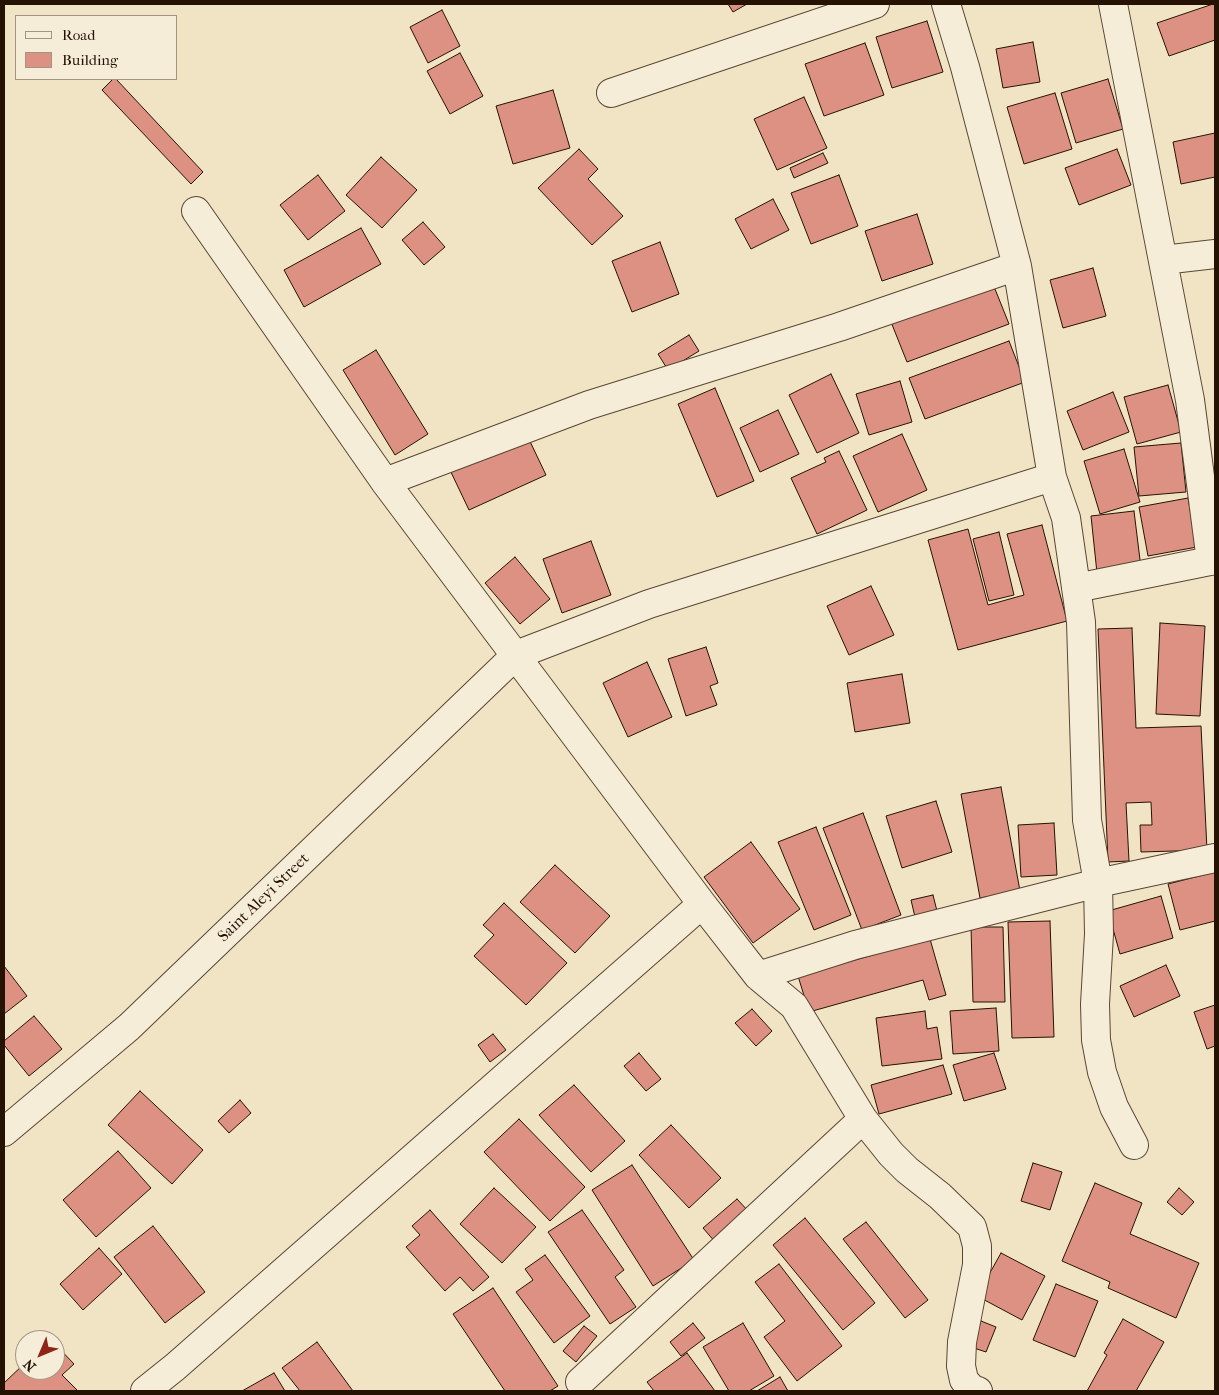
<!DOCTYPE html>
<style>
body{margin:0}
#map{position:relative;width:1219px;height:1395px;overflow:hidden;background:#f1e4c5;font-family:"IM FELL French Canon",serif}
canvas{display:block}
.frame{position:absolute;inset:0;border:5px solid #261202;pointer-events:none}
.legend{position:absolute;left:15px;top:15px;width:162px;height:65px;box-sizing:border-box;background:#f6edd9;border:1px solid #a39583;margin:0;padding:6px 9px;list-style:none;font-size:15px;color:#261202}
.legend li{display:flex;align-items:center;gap:10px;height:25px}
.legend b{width:25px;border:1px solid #a39583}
.north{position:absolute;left:15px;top:1330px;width:50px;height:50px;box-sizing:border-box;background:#f6edd9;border:1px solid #a39583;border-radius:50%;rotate:225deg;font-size:14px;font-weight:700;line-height:20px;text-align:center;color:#261202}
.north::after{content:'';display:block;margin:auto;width:18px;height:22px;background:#8f2418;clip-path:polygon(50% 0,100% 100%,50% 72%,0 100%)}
</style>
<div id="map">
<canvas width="1219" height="1395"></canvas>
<div class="frame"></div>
<ul class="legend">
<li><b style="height:6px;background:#f6edd9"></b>Road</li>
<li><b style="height:14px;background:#dc9182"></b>Building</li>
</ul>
<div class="north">N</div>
</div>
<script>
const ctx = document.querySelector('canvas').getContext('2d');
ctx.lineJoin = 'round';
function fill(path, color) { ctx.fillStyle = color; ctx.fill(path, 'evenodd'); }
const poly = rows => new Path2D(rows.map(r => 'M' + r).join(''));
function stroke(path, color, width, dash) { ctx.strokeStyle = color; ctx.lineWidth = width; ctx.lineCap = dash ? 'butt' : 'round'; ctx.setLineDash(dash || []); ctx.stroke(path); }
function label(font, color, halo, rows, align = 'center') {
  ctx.font = font + ' "IM FELL French Canon",serif'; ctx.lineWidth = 5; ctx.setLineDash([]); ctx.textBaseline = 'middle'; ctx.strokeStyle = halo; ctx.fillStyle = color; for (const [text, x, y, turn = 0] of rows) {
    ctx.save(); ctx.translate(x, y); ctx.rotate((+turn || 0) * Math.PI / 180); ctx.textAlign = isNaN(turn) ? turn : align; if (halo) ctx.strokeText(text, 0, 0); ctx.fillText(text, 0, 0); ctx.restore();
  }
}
const building = poly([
 [728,4,747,4,733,12,728,4],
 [1213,4,1215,4,1215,40,1169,56,1157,23,1213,4],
 [442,10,460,46,428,63,410,27,442,10],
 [927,21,943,72,892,88,876,37,927,21],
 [1033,42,1040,82,1003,88,996,49,1033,42],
 [865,43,884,95,824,116,805,64,865,43],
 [460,53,483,96,450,114,427,71,460,53],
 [113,79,116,79,203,172,191,184,102,90,113,79],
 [1108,79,1123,129,1076,143,1061,93,1108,79],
 [553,90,570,148,513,164,496,106,553,90],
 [1055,93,1072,149,1024,164,1007,107,1055,93],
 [804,97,827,148,777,170,754,119,804,97],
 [1215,133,1215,177,1181,184,1173,142,1215,133],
 [579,149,598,169,588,179,623,216,592,245,538,188,579,149],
 [1117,149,1131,185,1079,205,1065,168,1117,149],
 [823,153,828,163,794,178,790,168,823,153],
 [381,157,417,190,382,228,346,195,381,157],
 [318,175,345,211,308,240,280,205,318,175],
 [839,175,858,226,811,244,791,193,839,175],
 [773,199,789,230,751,249,735,219,773,199],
 [917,214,933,264,882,281,865,231,917,214],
 [423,222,445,247,424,265,402,240,423,222],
 [361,228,381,264,304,307,284,270,361,228],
 [660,242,679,294,632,312,612,261,660,242],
 [1093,268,1106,316,1063,328,1050,280,1093,268],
 [993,284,1009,324,907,362,891,322,993,284],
 [689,335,699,351,668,370,658,354,689,335],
 [1009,341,1025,382,925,419,909,378,1009,341],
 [376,350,428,434,395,455,343,370,376,350],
 [831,374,859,433,817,453,789,395,831,374],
 [900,381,912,422,869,435,856,394,900,381],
 [1168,385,1181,432,1137,444,1124,397,1168,385],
 [715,388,754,481,717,497,678,404,715,388],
 [1113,392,1129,432,1083,450,1067,411,1113,392],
 [778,410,799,454,760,472,740,428,778,410],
 [526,433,546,475,469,510,449,468,526,433],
 [902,434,927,490,878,512,853,456,902,434],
 [1181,443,1186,492,1139,496,1134,447,1181,443],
 [1124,449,1140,502,1100,514,1084,461,1124,449],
 [839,451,867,510,817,534,791,478,826,462,824,458,839,451],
 [1188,498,1197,547,1148,556,1139,507,1188,498],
 [1134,511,1141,568,1097,573,1091,516,1134,511],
 [1042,525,1067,621,958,650,928,540,968,529,988,605,1024,595,1007,534,1042,525],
 [999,532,1014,595,989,601,973,539,999,532],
 [591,541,611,595,562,613,543,559,591,541],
 [515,557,550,599,520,624,485,583,515,557],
 [871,586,894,635,849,655,827,606,871,586],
 [1160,623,1205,626,1200,716,1156,714,1160,623],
 [1132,628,1136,728,1201,726,1207,850,1141,852,1140,825,1152,825,1151,802,1126,803,1129,861,1108,862,1098,629,1132,628],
 [706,647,718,683,710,686,717,705,686,716,668,659,706,647],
 [647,662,672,717,628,737,603,683,647,662],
 [902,674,910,723,855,732,847,683,902,674],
 [1001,787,1020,891,980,898,961,794,1001,787],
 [936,801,952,852,902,868,886,816,936,801],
 [863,813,901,915,862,930,823,828,863,813],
 [1054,823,1057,875,1021,877,1018,825,1054,823],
 [816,827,851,915,814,930,778,842,816,827],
 [751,842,800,909,753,943,704,877,751,842],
 [555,865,610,916,575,953,520,902,555,865],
 [1215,872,1215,921,1180,930,1168,884,1215,872],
 [933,895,937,911,915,917,911,900,933,895],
 [1161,896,1173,938,1120,954,1108,911,1161,896],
 [504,903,567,963,526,1005,474,956,494,935,483,925,504,903],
 [1050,921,1054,1037,1012,1038,1008,922,1050,921],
 [971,927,1003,927,1005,1002,973,1002,971,927],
 [930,939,946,995,929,1000,923,980,809,1012,798,976,930,939],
 [1166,965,1180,996,1134,1017,1120,986,1166,965],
 [4,966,27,996,4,1014,4,966],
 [1215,1005,1215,1046,1207,1049,1194,1012,1215,1005],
 [996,1008,999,1051,953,1054,950,1011,996,1008],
 [752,1009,772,1031,756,1046,735,1023,752,1009],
 [925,1011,927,1029,937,1027,942,1059,882,1066,876,1018,925,1011],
 [34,1016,62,1049,29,1076,4,1045,4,1041,34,1016],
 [493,1034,506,1050,490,1062,478,1045,493,1034],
 [639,1053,661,1079,646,1091,624,1066,639,1053],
 [994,1053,1006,1089,964,1101,953,1065,994,1053],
 [943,1065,952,1094,879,1114,871,1085,943,1065],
 [574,1085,625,1141,591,1172,539,1115,574,1085],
 [140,1091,203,1150,172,1184,108,1125,140,1091],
 [240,1100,251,1113,229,1133,218,1121,240,1100],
 [519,1119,585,1187,550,1221,484,1152,519,1119],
 [671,1125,721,1178,689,1208,639,1155,671,1125],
 [118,1151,151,1188,96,1237,63,1200,118,1151],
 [1033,1163,1062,1172,1050,1210,1021,1201,1033,1163],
 [632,1165,694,1260,653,1286,592,1190,632,1165],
 [1095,1183,1142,1203,1130,1234,1199,1263,1176,1318,1108,1288,1110,1282,1062,1261,1095,1183],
 [494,1188,536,1227,502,1263,460,1224,494,1188],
 [1179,1188,1194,1202,1182,1215,1167,1202,1179,1188],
 [737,1199,750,1213,716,1243,703,1228,737,1199],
 [430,1210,489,1277,473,1291,460,1277,445,1291,406,1247,420,1235,412,1226,430,1210],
 [582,1210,624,1270,615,1277,636,1307,610,1324,548,1232,582,1210],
 [805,1218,875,1303,843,1330,773,1245,805,1218],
 [866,1222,928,1300,905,1318,843,1239,866,1222],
 [153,1226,205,1292,165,1323,114,1257,153,1226],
 [99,1248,122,1274,83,1310,60,1284,99,1248],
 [1001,1253,1045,1276,1022,1320,977,1296,1001,1253],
 [545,1255,590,1316,554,1343,516,1292,533,1280,525,1269,545,1255],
 [779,1264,842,1346,797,1381,764,1337,785,1321,755,1282,779,1264],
 [1056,1284,1098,1301,1075,1357,1033,1340,1056,1284],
 [493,1288,558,1386,550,1391,505,1391,453,1314,493,1288],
 [1123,1319,1164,1342,1136,1391,1087,1391,1107,1355,1104,1353,1123,1319],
 [981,1321,996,1327,986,1352,971,1347,981,1321],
 [693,1323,705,1338,681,1356,670,1342,693,1323],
 [743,1323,774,1376,749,1391,729,1391,703,1347,743,1323],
 [584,1326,597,1336,576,1362,563,1351,584,1326],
 [317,1342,353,1391,300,1391,282,1368,317,1342],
 [55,1344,74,1364,62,1375,78,1391,4,1391,4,1383,25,1363,25,1370,55,1370,55,1344],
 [687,1353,715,1391,654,1391,647,1382,687,1353],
 [274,1373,285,1391,242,1391,274,1373],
 [780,1377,788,1391,757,1391,780,1377]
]);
const minor = poly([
 [946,4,965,67,1017,266,1052,477,1066,518,1081,622,1087,820,1098,883,1099,934,1095,1004,1096,1040,1102,1072,1114,1107,1134,1145],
 [1113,4,1190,400,1211,561],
 [611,93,875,4],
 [196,211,385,482,702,904,758,976,794,1006,863,1119,891,1154,907,1170,940,1196,972,1227,977,1246,977,1265,962,1342,961,1366,964,1380,972,1389,978,1391],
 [1163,260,1215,254],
 [385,482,589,405,839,327,1017,266],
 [1076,588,1215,560],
 [758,976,855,945,1098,883,1215,858],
 [4,1132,129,1027,516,655,649,604,1052,477],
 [580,1382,863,1119],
 [145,1391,175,1367,702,904]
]);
const streetNames = [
 ["Saint Aleyi Street",264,898,-44]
];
fill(building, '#dc9182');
stroke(building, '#261202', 1);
stroke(minor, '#594633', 30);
stroke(minor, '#f6edd9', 28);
label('16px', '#261202', '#f6edd9', streetNames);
</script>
